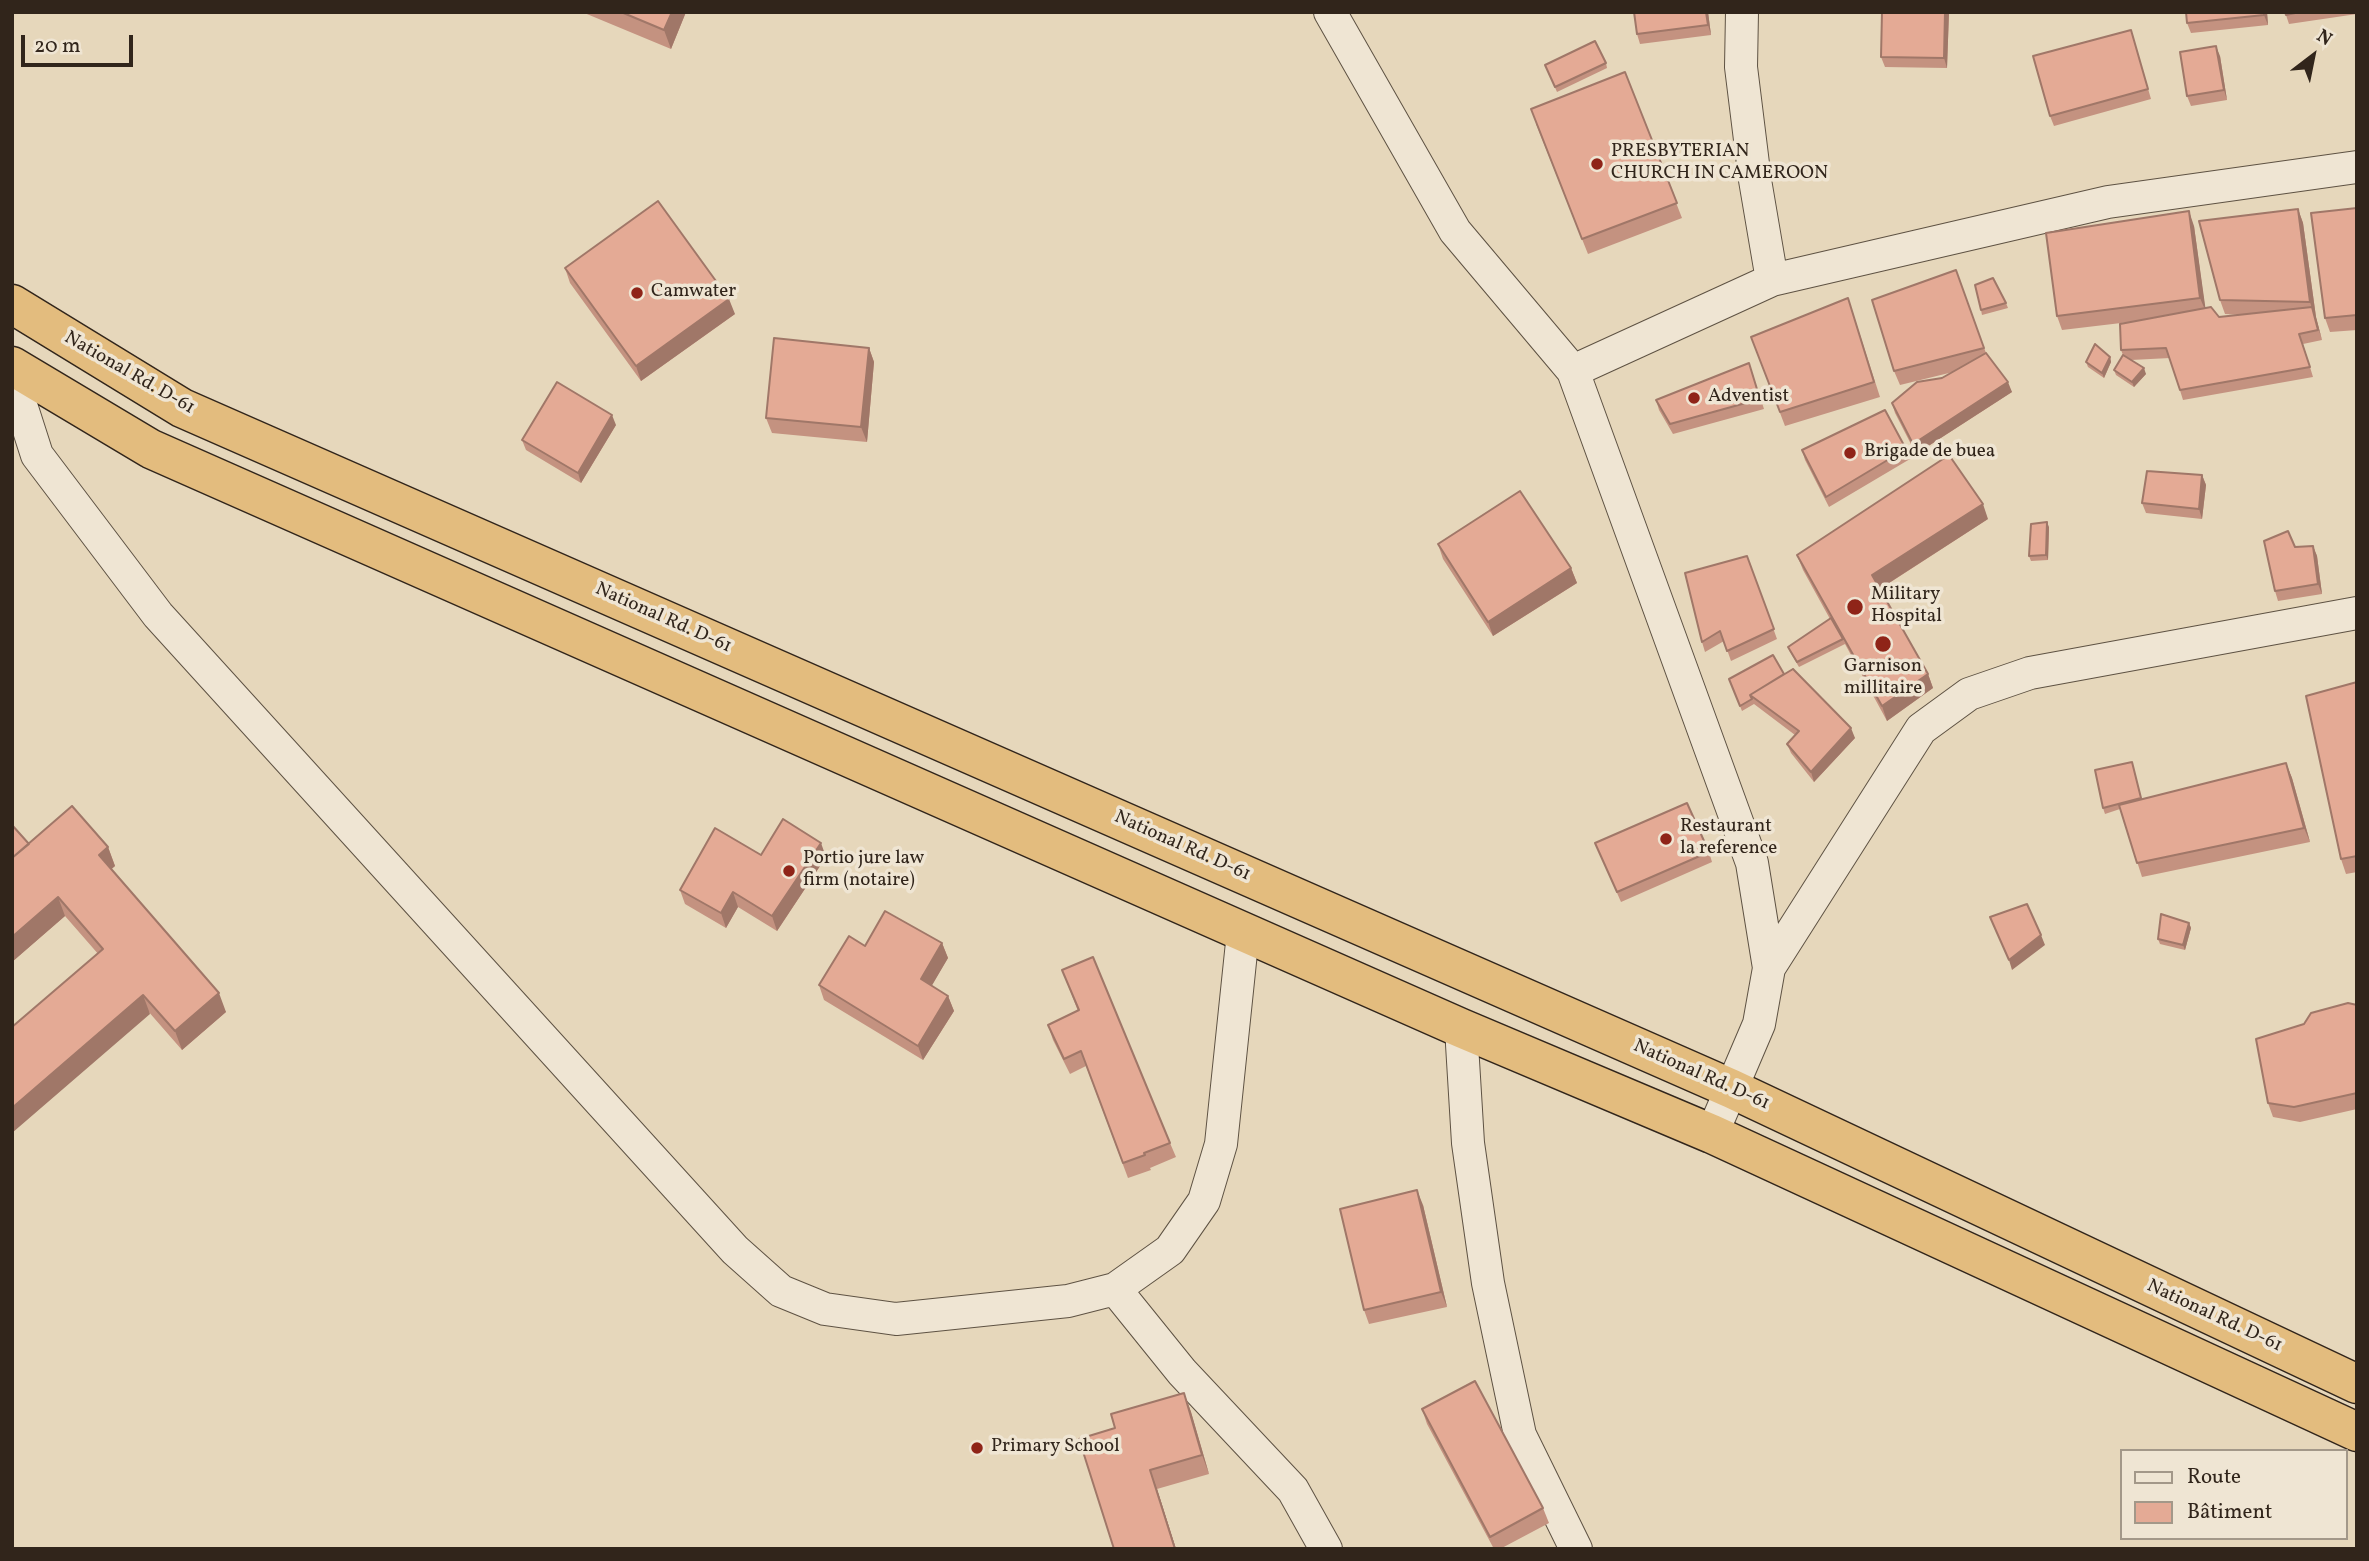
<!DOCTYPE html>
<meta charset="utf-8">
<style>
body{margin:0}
#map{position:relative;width:2369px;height:1561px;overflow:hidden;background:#e6d7bb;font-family:Vollkorn,serif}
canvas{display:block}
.frame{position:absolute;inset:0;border:14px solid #31251b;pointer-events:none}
.legend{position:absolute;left:2120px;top:1449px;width:228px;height:91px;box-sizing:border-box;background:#efe5d3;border:2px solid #a39889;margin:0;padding:9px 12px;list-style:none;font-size:21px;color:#31251b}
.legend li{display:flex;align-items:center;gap:14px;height:35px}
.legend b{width:35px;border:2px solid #a39889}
.north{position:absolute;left:2278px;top:21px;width:70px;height:70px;-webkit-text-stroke:5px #efe5d3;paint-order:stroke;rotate:32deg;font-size:19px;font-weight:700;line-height:28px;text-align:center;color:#31251b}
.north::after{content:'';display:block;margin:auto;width:24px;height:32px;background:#31251b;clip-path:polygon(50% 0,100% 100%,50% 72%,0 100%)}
.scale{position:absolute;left:21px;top:35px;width:112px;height:32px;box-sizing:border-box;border:4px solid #31251b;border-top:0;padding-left:9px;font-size:21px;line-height:24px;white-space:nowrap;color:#31251b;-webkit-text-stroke:5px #efe5d3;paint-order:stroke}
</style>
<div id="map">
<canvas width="2369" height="1561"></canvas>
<div class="frame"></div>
<ul class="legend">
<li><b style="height:9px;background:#efe5d3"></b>Route</li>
<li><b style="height:19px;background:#e4aa95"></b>Bâtiment</li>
</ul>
<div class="north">N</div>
<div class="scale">20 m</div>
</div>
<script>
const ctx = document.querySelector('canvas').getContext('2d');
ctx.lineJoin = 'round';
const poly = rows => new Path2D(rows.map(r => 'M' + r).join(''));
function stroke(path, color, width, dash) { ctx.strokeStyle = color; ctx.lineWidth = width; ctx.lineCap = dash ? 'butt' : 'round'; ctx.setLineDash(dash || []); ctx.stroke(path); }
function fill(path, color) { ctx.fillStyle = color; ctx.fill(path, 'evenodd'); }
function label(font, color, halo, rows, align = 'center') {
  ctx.font = font + ' Vollkorn,serif'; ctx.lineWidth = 7; ctx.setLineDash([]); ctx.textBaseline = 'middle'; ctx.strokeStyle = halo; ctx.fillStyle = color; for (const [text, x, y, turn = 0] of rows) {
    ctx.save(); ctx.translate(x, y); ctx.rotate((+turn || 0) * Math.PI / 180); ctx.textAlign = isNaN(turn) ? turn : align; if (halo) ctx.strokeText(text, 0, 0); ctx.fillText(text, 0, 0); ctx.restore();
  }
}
const minor = poly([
 [1330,12,1455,231,1573,371,1752,863,1769,968,1759,1024,1712,1134],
 [1742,12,1741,67,1755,180,1772,280],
 [1573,371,1772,280,2108,202,2357,167],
 [12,377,37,455,158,615,735,1250,781,1291,825,1309,896,1319,1068,1301,1115,1289,1170,1250,1204,1201,1221,1144,1243,933],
 [1769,968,1921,729,1969,694,2030,673,2357,613],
 [1461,1028,1468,1143,1488,1283,1520,1435,1576,1549],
 [1115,1289,1182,1372,1293,1490,1326,1549]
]);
const trunk = poly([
 [12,304,182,408,1732,1089,2357,1384],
 [12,366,151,449,1461,1028,1712,1134,2357,1432]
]);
const wall = poly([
 [582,12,686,12,671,49],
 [1634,12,1708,12,1711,35,1640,44,1637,34],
 [1882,12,1949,12,1947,68,1885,67,1881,57],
 [2186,12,2267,12,2268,25,2191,33,2187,23],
 [2285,12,2357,12,2357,14,2289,24],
 [2131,30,2151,99,2054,126,2050,116],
 [2220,56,2227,100,2191,106,2187,96],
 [1606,63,1607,68,1557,92,1545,65],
 [1625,72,1682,218,1588,254,1536,124],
 [2357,208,2357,330,2330,332,2325,318],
 [2298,209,2303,223,2316,317,2322,340,2303,344,2313,377,2183,400,2170,358,2131,360,2146,374,2134,387,2116,375,2114,370,2123,355,2121,350,2138,321,2062,330,2057,316,2194,226,2205,308,2219,317,2240,315,2225,314,2220,300],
 [565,268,735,314,641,381,570,283],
 [1956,270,1986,353,2012,392,1916,454,1895,413,1892,403,1953,372,1900,385,1894,371],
 [2006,303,2008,308,1982,315,1981,310],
 [1853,313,1880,397,1785,426,1751,337],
 [869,348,874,362,867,442,772,433,766,418],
 [2110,357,2111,362,2104,378,2088,367,2086,362],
 [1749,363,1764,409,1673,434,1659,410,1656,400],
 [616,425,581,483,526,450,522,440],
 [1906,449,1910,459,1829,507,1805,460,1802,450],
 [2202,475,2206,485,2202,519,2146,513,2142,503],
 [1988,519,1880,589,1928,674,1933,688,1887,721,1845,644,1799,667,1790,652,1788,647,1830,619,1803,570,1797,555],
 [2049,527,2048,560,2031,561,2029,556],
 [1438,544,1571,568,1577,583,1493,636,1443,559],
 [2313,546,2317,556,2322,594,2278,601,2275,591],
 [1747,556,1777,639,1731,661,1724,641,1705,652,1702,642],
 [1784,674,1855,738,1814,782,1791,753,1787,744,1795,735,1754,704,1742,711,1729,679],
 [2357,682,2357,872,2346,874,2341,859],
 [2132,762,2142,800,2286,763,2292,778,2310,842,2142,877,2120,809,2105,814,2103,808],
 [12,825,29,844,108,847,115,866,111,869,226,1012,182,1050,65,916,12,962],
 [1595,843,1709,852,1712,862,1621,902],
 [761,855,826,857,777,931,738,907,726,928,685,904,680,890],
 [2189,923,2191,928,2185,950,2160,944,2158,939],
 [942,943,948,958,931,986,948,996,954,1011,923,1060,824,1000,819,985,865,946],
 [1062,970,1170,1143,1176,1157,1150,1168,1151,1170,1128,1178,1086,1066,1070,1074,1053,1040,1048,1025,1078,1011],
 [2357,1005,2357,1109,2300,1122,2273,1117,2268,1103,2304,1024],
 [1423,1205,1447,1307,1369,1324,1364,1310],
 [1184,1393,1191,1412,1209,1474,1157,1489,1176,1549,1114,1549,1115,1428],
 [1422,1409,1543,1508,1549,1523,1500,1549,1494,1549,1427,1424]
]);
const shadedWall = poly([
 [672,12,686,12,671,49,664,30],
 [1706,12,1708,12,1711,35,1708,25],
 [1945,12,1949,12,1947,68,1944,58],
 [2264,12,2267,12,2268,25,2264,15],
 [2216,46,2220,56,2227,100,2224,90],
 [2298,209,2303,223,2316,317,2322,340,2310,302],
 [2189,211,2194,226,2206,312,2200,298],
 [729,299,735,314,641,381,636,366],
 [869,348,874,362,867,442,861,427],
 [2110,357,2111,362,2104,378,2102,373],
 [2144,368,2146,374,2134,387,2132,382],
 [2008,382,2012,392,1916,454,1913,444],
 [612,415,616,425,581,483,578,473],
 [2202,475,2206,485,2202,519,2199,509],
 [1983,504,1988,519,1878,590,1872,575],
 [2047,522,2049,527,2048,560,2046,555],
 [2313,546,2317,556,2322,594,2318,584],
 [1571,568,1577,583,1493,636,1488,622],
 [1928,674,1933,688,1887,721,1882,706],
 [1851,728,1855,738,1814,782,1811,772],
 [2286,763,2292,778,2310,842,2304,828],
 [821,843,826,857,777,931,772,916],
 [108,847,115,866,106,874,99,855],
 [733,892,738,907,726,928,721,913],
 [58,897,65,916,12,962,12,937],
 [2189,923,2191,928,2185,950,2183,945],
 [2041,935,2045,945,2012,970,2009,960],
 [942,943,948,958,927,994,921,979],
 [219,993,226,1012,182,1050,175,1031],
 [143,995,150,1014,12,1133,12,1108],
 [948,996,954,1011,923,1060,918,1046],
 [1417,1190,1423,1205,1447,1307,1441,1292],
 [1184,1393,1191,1412,1209,1474,1202,1455],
 [1150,1470,1157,1489,1176,1549,1175,1549]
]);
const building = poly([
 [621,12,672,12,664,30,621,12],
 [1634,12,1706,12,1708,25,1637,34,1634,12],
 [1882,12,1945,12,1944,58,1881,57,1882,12],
 [2186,12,2264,12,2264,15,2187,23,2186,12],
 [2285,12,2300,12,2286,15,2285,12],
 [2131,30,2148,89,2050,116,2033,56,2131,30],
 [1595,41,1606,63,1555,87,1545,65,1595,41],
 [2216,46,2224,90,2187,96,2180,52,2216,46],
 [1625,72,1677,203,1582,239,1531,109,1625,72],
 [658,201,729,299,636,366,565,268,658,201],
 [2357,208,2357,315,2325,318,2311,213,2357,208],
 [2298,209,2310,302,2220,300,2199,221,2298,209],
 [2189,211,2200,298,2057,316,2046,233,2189,211],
 [1956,270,1984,348,1894,371,1872,300,1956,270],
 [1993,278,2006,303,1981,310,1975,285,1993,278],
 [1848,298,1874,382,1780,412,1751,337,1848,298],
 [2211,307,2219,317,2312,307,2318,330,2299,334,2310,367,2180,390,2166,348,2121,350,2120,324,2211,307],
 [774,338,869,348,861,427,766,418,774,338],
 [2095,344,2110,357,2102,373,2086,362,2095,344],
 [1986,353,2008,382,1913,444,1892,403,1917,382,1942,378,1986,353],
 [2123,355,2144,368,2132,382,2114,370,2123,355],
 [1749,363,1760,399,1670,424,1656,400,1749,363],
 [557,382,612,415,578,473,522,440,557,382],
 [1885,410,1906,449,1826,497,1802,450,1885,410],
 [1949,455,1983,504,1872,575,1928,674,1882,706,1797,555,1949,455],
 [2147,471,2202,475,2199,509,2142,503,2147,471],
 [1520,491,1571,568,1488,622,1438,544,1520,491],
 [2047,522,2046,555,2029,556,2031,524,2047,522],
 [2288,531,2295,547,2313,546,2318,584,2275,591,2264,541,2288,531],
 [1747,556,1774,629,1727,651,1720,631,1702,642,1685,573,1747,556],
 [1831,618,1843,639,1797,662,1788,647,1831,618],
 [1773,655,1784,674,1750,695,1752,699,1740,706,1729,679,1773,655],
 [1793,669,1851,728,1811,772,1787,744,1799,731,1750,695,1793,669],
 [2357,682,2357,856,2341,859,2306,696,2357,682],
 [2132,762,2141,798,2103,808,2095,770,2132,762],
 [2286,763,2304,828,2137,863,2119,805,2286,763],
 [1687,803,1709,852,1617,892,1595,843,1687,803],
 [72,806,108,847,99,855,219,993,175,1031,143,995,12,1108,12,1027,103,949,58,897,12,937,12,858,72,806],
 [783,819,821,843,772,916,733,892,721,913,680,890,715,828,761,855,783,819],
 [12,825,29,844,12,858,12,825],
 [2027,904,2041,935,2009,960,1990,917,2027,904],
 [885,911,942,943,921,979,948,996,918,1046,819,985,849,936,865,946,885,911],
 [2161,914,2189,923,2183,945,2158,939,2161,914],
 [1093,957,1170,1143,1144,1153,1145,1155,1123,1163,1081,1051,1064,1059,1048,1025,1079,1010,1062,970,1093,957],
 [2348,1003,2357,1005,2357,1093,2294,1107,2268,1103,2256,1039,2304,1024,2311,1013,2348,1003],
 [1417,1190,1441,1292,1364,1310,1340,1209,1417,1190],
 [1475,1381,1543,1508,1490,1537,1422,1409,1475,1381],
 [1184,1393,1202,1455,1150,1470,1175,1549,1114,1549,1079,1439,1115,1428,1111,1414,1184,1393]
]);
const markers = [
 [1597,164,7,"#8f2418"],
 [637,293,7,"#8f2418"],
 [1694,398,7,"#8f2418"],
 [1850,453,7,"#8f2418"],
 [1855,607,9,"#8f2418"],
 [1883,644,9,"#8f2418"],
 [1666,839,7,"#8f2418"],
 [789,871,7,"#8f2418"],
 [977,1448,7,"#8f2418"]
];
const poiNames = [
 ["PRESBYTERIAN",1611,153],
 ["CHURCH IN CAMEROON",1611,175],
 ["Camwater",651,293],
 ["Adventist",1708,398],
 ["Brigade de buea",1864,453],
 ["Military",1871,596],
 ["Hospital",1871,618],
 ["Garnison",1883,668,"center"],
 ["millitaire",1883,690,"center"],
 ["Restaurant",1680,828],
 ["la reference",1680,850],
 ["Portio jure law",803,860],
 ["firm (notaire)",803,882],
 ["Primary School",991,1448]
];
const streetNames = [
 ["National Rd. D-61",129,374,30],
 ["National Rd. D-61",663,619,24],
 ["National Rd. D-61",1182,847,24],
 ["National Rd. D-61",1701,1076,24],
 ["National Rd. D-61",2214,1317,25]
];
stroke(minor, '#5e5243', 34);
stroke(trunk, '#31251b', 41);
stroke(minor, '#efe5d3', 32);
stroke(trunk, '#e3bc7e', 38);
fill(wall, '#c49280');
fill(shadedWall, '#a07768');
fill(building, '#e4aa95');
stroke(building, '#a07768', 2);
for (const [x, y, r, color] of markers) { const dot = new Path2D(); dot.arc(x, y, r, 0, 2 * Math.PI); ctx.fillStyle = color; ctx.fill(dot); stroke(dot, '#efe5d3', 2.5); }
label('19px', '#31251b', '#efe5d3', poiNames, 'left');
label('19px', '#31251b', '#efe5d3', streetNames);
</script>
